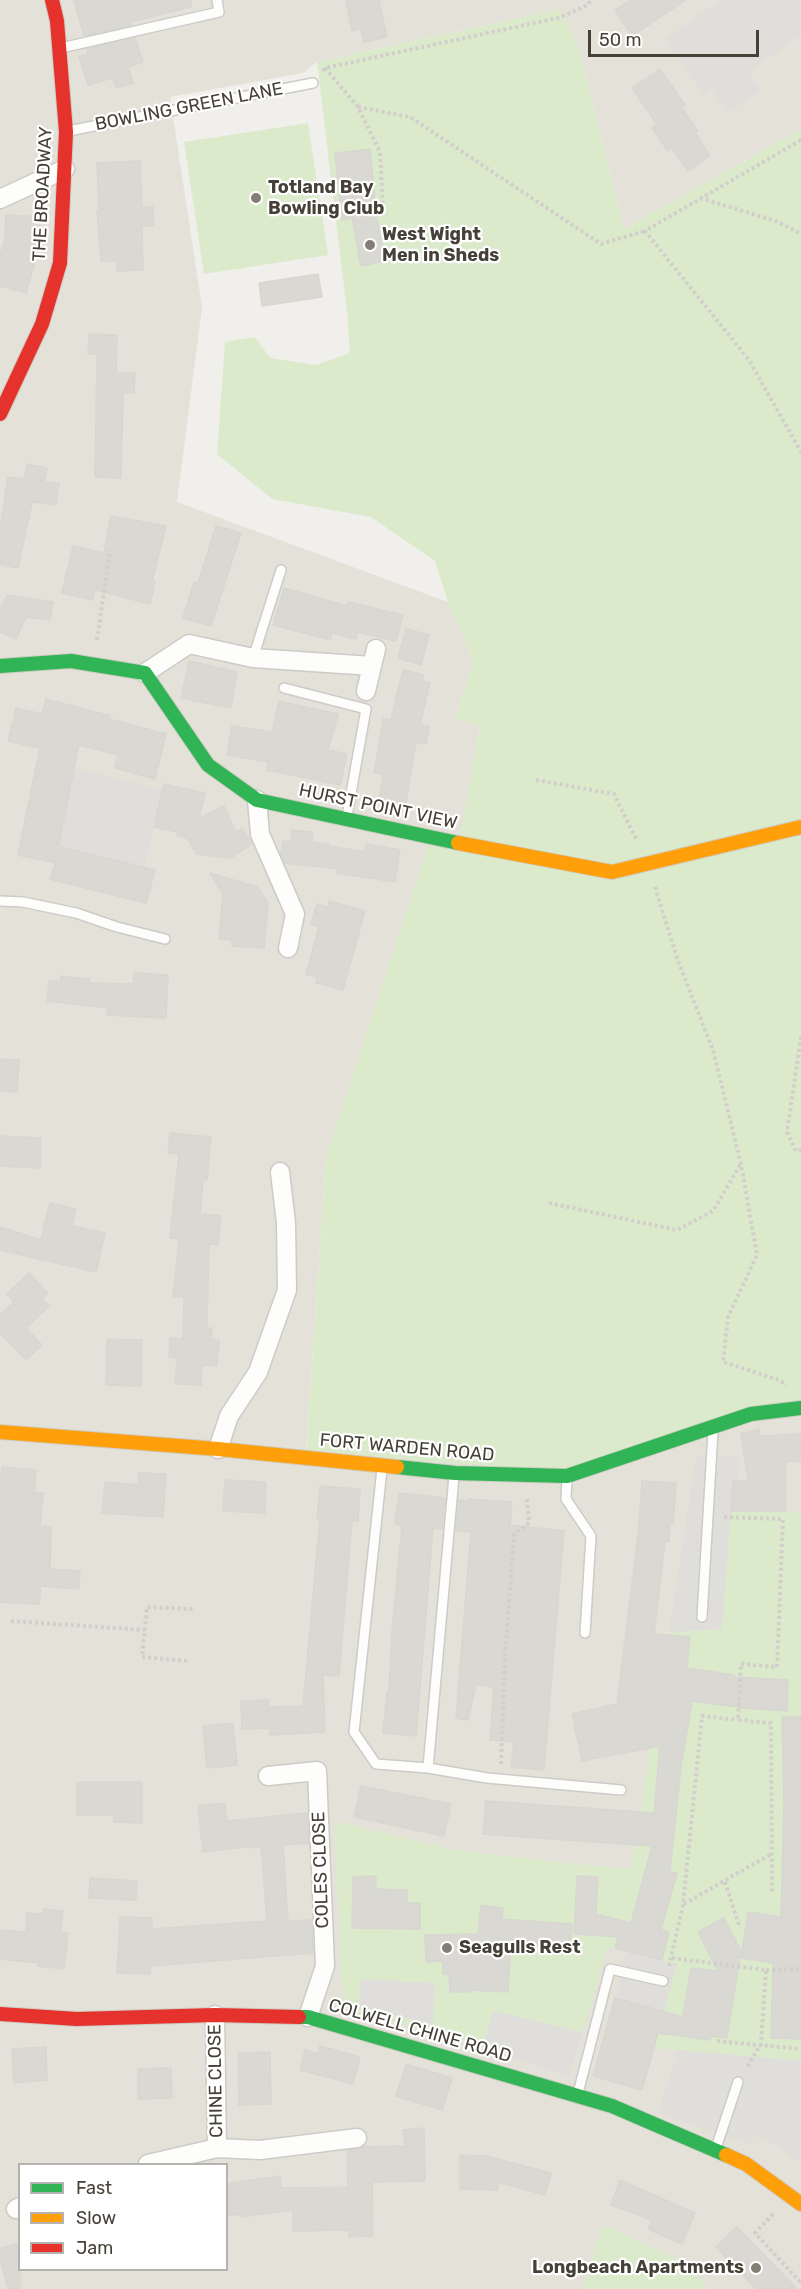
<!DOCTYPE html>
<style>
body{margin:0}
#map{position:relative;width:801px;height:2289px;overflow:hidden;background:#f0efeb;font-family:Rubik,sans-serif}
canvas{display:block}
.legend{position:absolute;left:18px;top:2163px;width:210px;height:108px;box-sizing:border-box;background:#fff;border:2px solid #b5b3af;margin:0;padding:8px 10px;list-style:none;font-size:18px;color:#464137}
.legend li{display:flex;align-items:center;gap:12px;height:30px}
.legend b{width:30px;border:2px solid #b5b3af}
.scale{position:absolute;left:588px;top:30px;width:171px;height:27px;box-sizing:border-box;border:3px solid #464137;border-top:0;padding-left:8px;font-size:18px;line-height:21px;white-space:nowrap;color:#464137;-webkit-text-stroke:4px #fff;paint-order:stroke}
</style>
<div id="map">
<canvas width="801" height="2289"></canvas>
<ul class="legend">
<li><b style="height:8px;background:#30b455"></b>Fast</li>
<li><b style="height:8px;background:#ff9f0a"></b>Slow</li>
<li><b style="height:8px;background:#e5322d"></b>Jam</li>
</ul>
<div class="scale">50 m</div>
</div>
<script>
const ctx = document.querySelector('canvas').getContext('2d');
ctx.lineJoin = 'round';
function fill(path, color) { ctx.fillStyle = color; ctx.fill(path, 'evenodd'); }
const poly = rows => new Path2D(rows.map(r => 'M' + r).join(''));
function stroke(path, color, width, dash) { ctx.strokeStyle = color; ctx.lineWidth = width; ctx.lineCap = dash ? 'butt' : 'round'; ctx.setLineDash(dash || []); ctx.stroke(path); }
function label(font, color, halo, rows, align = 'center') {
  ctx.font = font + ' Rubik,sans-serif'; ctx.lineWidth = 4.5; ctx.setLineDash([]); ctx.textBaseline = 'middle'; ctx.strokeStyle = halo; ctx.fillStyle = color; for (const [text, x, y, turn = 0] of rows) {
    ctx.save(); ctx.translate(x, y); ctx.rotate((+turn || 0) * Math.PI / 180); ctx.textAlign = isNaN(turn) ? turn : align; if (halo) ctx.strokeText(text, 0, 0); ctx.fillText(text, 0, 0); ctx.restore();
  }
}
const residential = poly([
 [0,0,801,0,801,129,624,229,578,45,560,9,317,62,303,73,170,97,202,307,177,502,448,602,474,662,455,718,480,724,459,847,326,1157,305,1464,801,1414,801,2289,709,2289,682,2261,603,2226,581,2289,0,2289],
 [20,2164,226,2164,226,2270,20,2270]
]);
const green = poly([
 [560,9,578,45,624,229,801,129,801,821,612,866,460,836,480,725,455,719,474,662,448,602,435,561,371,517,272,499,217,454,225,342,255,337,270,358,316,365,350,353,347,312,317,62],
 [308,123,328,255,204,274,184,142],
 [801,832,801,1401,565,1471,306,1453,326,1157,430,840,612,878],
 [731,1511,801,1512,801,2061,654,2048,677,1964,607,1947,583,2032,494,2011,483,2048,343,2008,334,1821,454,1850,631,1870,669,1632,722,1629],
 [603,2225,682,2261,709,2289,581,2289]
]);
const parking = poly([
 [721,0,801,0,801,35,748,72,761,90,728,113,712,90,704,95,665,39],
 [75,768,163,789,144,868,58,847],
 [696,1456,740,1457,738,1481,733,1481,722,1629,669,1632],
 [626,1951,677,1964,664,2012,615,1998],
 [360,1979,435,1983,433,2025,359,2006],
 [493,2011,583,2032,569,2077,483,2048],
 [679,2050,801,2061,801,2163,757,2133,750,2144,658,2113]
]);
const building = poly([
 [74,0,191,0,191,7,130,22,131,25,84,36,74,0],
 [346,0,379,0,387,37,364,42,361,29,352,31,346,0],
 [630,0,686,0,632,36,615,10,630,0],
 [135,38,143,62,128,67,133,83,116,88,112,78,88,85,79,57,88,54,87,49,135,38],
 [660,69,685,105,681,107,698,131,695,133,710,156,688,171,672,148,668,151,652,128,657,124,632,88,660,69],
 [370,149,377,218,385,261,361,266,352,218,342,220,335,153,370,149],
 [140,161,142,207,153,207,154,226,142,226,143,270,117,271,117,261,101,261,97,211,99,211,97,163,140,161],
 [6,215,40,217,39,247,26,293,0,286,0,256,5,237,6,215],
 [318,274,322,297,262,306,259,283,318,274],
 [89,334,117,335,116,373,135,373,134,393,123,393,121,478,95,477,97,354,88,354,89,334],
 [27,464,47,468,44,482,59,484,56,505,32,502,18,568,0,564,0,530,8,477,24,479,27,464],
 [111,516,166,526,152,581,155,582,150,604,95,590,93,600,62,593,73,546,104,553,111,516],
 [216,526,241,533,211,626,183,618,194,582,198,583,216,526],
 [284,588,347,606,348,602,403,615,396,641,358,632,356,639,332,633,330,640,273,625,284,588],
 [7,595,53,602,50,620,26,617,16,639,0,632,0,609,7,595],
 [406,629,429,635,421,665,398,658,406,629],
 [189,661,237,672,231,708,181,698,189,661],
 [403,670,424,675,422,681,430,683,420,725,429,726,426,744,416,743,406,804,379,799,383,774,374,773,383,719,391,720,403,670],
 [46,699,110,716,109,719,166,734,155,779,115,768,118,755,79,745,55,863,18,855,40,748,8,741,16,708,42,714,46,699],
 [279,701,338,714,328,750,347,754,340,785,267,770,268,762,227,755,232,726,272,732,279,701],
 [164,784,205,793,199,818,224,806,236,832,242,828,252,844,231,858,197,854,187,838,177,836,178,832,154,827,164,784],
 [292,830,313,832,312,842,329,844,329,846,364,852,366,844,400,850,395,882,337,873,338,869,285,863,281,854,283,841,291,842,292,830],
 [61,847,155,870,146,903,50,879,61,847],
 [210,873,257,887,268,903,264,948,232,946,232,940,219,939,223,894,210,873],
 [329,901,365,911,343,990,316,983,317,977,306,974,319,927,311,924,317,904,328,907,329,901],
 [134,973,168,975,166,1018,107,1015,107,1008,47,1001,49,981,60,982,61,976,90,979,89,983,133,984,134,973],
 [0,1059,19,1060,17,1092,0,1091,0,1059],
 [170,1133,211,1137,207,1180,203,1180,200,1214,221,1216,218,1245,209,1244,207,1328,212,1328,211,1340,219,1340,217,1366,202,1365,201,1385,175,1384,177,1358,169,1357,170,1338,183,1339,184,1297,173,1297,179,1239,170,1238,179,1154,168,1153,170,1133],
 [0,1136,41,1138,40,1168,0,1166,0,1136],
 [50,1203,76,1209,72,1226,105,1233,96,1272,0,1250,0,1227,41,1240,50,1203],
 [29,1273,48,1293,42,1299,49,1306,26,1328,42,1345,26,1360,0,1333,0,1315,14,1302,7,1294,29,1273],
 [107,1339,142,1340,141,1386,106,1385,107,1339],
 [759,1429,760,1436,801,1434,801,1461,786,1462,786,1511,731,1511,733,1480,748,1482,741,1434,759,1429],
 [2,1467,36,1470,34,1492,43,1493,40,1526,51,1527,50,1569,80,1571,79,1589,41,1586,39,1604,0,1602,0,1488,2,1467],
 [139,1473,166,1474,163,1517,102,1513,105,1482,138,1485,139,1473],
 [225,1480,266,1482,265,1513,223,1511,225,1480],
 [642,1481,676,1483,673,1524,670,1524,669,1542,665,1542,654,1634,690,1637,687,1668,734,1675,734,1677,788,1680,787,1711,744,1708,692,1701,681,1766,670,1872,677,1873,661,1930,669,1932,662,1960,615,1948,618,1937,574,1934,577,1876,598,1877,596,1914,631,1923,652,1846,483,1834,486,1801,654,1813,660,1746,582,1761,572,1714,617,1704,639,1527,642,1481],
 [320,1486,360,1489,358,1521,352,1520,339,1676,323,1675,325,1732,270,1735,270,1728,242,1729,241,1701,269,1700,269,1707,303,1706,320,1518,317,1518,320,1486],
 [399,1493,445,1498,442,1529,433,1528,416,1736,383,1733,387,1691,389,1691,392,1633,402,1525,395,1524,399,1493],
 [469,1499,512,1502,510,1525,564,1531,544,1770,511,1767,514,1742,490,1740,494,1687,476,1684,468,1720,456,1718,471,1532,456,1531,459,1500,469,1501,469,1499],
 [782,1717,801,1717,801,2039,771,2038,773,1963,741,1958,748,1912,781,1917,784,1802,782,1717],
 [233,1723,237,1765,207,1768,203,1726,233,1723],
 [77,1782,142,1782,142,1823,114,1822,113,1815,77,1815,77,1782],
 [361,1786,451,1804,444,1836,354,1817,361,1786],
 [225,1803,227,1821,307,1813,309,1843,283,1845,288,1921,312,1920,313,1953,150,1966,150,1974,117,1973,120,1917,152,1918,152,1929,267,1921,261,1847,253,1848,253,1846,203,1852,198,1806,225,1803],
 [376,1876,376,1889,407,1890,407,1903,420,1903,420,1929,352,1928,353,1877,376,1876],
 [90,1878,137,1881,136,1900,89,1898,90,1878],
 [481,1905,503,1908,502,1919,572,1924,570,1947,511,1944,508,1992,470,1990,470,1992,450,1992,449,1974,443,1974,443,1961,426,1962,425,1935,478,1934,481,1905],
 [44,1909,63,1911,61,1932,68,1933,64,1969,38,1966,38,1963,0,1959,0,1930,26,1932,27,1913,43,1914,44,1909],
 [724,1918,741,1951,727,2038,711,2036,710,2040,658,2033,642,2090,593,2076,615,1998,683,2017,691,1968,718,1971,698,1932,724,1918],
 [320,2046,360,2057,353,2084,300,2070,305,2050,318,2054,320,2046],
 [46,2047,47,2080,14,2083,12,2049,46,2047],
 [270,2052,271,2104,239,2105,238,2053,270,2052],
 [406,2064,452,2078,442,2110,396,2096,406,2064],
 [171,2068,172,2098,138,2099,138,2069,171,2068],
 [424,2128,425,2181,372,2182,373,2236,349,2237,349,2230,293,2231,293,2210,241,2217,241,2214,226,2216,226,2184,280,2176,281,2188,348,2187,347,2151,363,2147,405,2146,403,2130,424,2128],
 [460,2155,486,2156,551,2173,545,2195,498,2182,498,2190,460,2189,460,2155],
 [620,2180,695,2213,682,2244,648,2229,652,2220,611,2205,620,2180],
 [737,2227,797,2289,756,2289,716,2247,737,2227],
 [20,2243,20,2289,8,2289,0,2257,0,2248,20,2243]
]);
const path = poly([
 [325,68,358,107,380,152,383,208],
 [323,71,325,68,558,18,588,5,591,0],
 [358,107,410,117,601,244,645,231],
 [801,140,645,231,749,360,801,452],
 [700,198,776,221,801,234],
 [97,640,110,550],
 [536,780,614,794,637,841],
 [655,887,678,961,713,1050,741,1164,757,1255,728,1317,723,1362,779,1380,787,1385],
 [801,1037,787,1132,796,1151,801,1150],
 [549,1203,677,1230,713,1211,740,1165],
 [724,1517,783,1519,777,1667,741,1664,738,1720,771,1723,772,1892],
 [11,1621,145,1630],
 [187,1661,142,1657,147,1607,195,1609],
 [501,1764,505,1658,514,1534,529,1523,527,1497],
 [725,1882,740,1928],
 [684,1904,771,1854],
 [672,1958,766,1970,761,2044,746,2069],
 [669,1966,683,1905,702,1716,738,1720],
 [766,1970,801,1969],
 [717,2041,801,2049],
 [773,2214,755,2233,801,2283]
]);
const lane = poly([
 [61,48,219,12,217,0],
 [68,131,313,83],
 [253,658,281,570],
 [284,688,366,709,347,816],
 [0,901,23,902,76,913,117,927,165,939],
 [382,1469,354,1732,376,1764,428,1768,454,1476],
 [567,1478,566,1499,591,1536,585,1633],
 [702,1617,713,1431],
 [428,1768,487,1778,621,1790],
 [578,2093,610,1969,663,1981],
 [716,2148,738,2082]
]);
const street = poly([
 [0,199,65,169],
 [145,673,189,644,253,658,372,666],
 [366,691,376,649],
 [257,800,260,834,295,914,288,948],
 [218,1449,229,1416,258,1372,287,1290,286,1223,280,1172],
 [268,1776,317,1771,325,1966,308,2017],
 [215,2015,217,2148],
 [148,2164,217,2148,260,2150,357,2138],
 [16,2209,20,2207]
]);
const fast = poly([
 [0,666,71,661,145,673,208,765,257,800,458,843],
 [397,1467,455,1473,567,1476,751,1414,801,1408],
 [299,2017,308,2017,612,2106,726,2155]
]);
const slow = poly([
 [458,843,612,872,801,827],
 [0,1432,218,1449,397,1467],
 [726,2155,746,2164,801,2204]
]);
const jam = poly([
 [0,414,42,324,60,263,66,132,57,21,52,0],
 [0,2014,77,2019,215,2015,299,2017]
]);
const markers = [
 [256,198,6,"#827e76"],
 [370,245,6,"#827e76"],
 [447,1948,6,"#827e76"],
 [756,2268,6,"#827e76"]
];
const streetNames = [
 ["BOWLING GREEN LANE",189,107,-11],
 ["THE BROADWAY",43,194,-87],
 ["HURST POINT VIEW",378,807,12],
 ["FORT WARDEN ROAD",407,1448,5],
 ["COLES CLOSE",321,1870,-92],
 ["COLWELL CHINE ROAD",420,2031,16],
 ["CHINE CLOSE",216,2081,-91]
];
const poiNames = [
 ["Totland Bay",268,188],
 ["Bowling Club",268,209],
 ["West Wight",382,235],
 ["Men in Sheds",382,256],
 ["Seagulls Rest",459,1948],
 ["Longbeach Apartments",744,2268,"right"]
];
fill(residential, '#e4e1d9');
fill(green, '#dceacc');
fill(parking, '#e0dedb');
fill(building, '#dad8d3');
stroke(building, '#d8d6d1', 1.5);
stroke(lane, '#cdcbc7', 12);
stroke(street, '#cdcbc7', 21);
stroke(fast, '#ceccc2', 16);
stroke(slow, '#ceccc2', 16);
stroke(jam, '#ceccc2', 16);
stroke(path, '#d1cecb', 4, [3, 3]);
stroke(lane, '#fdfdfc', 9);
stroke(street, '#fdfdfc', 18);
stroke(fast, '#30b455', 14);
stroke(slow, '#ff9f0a', 14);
stroke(jam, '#e5322d', 14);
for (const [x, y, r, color] of markers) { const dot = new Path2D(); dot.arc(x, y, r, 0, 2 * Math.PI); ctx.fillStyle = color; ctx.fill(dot); stroke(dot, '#fff', 2); }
label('18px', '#464137', '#fff', streetNames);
label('bold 18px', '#464137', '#fff', poiNames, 'left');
</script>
